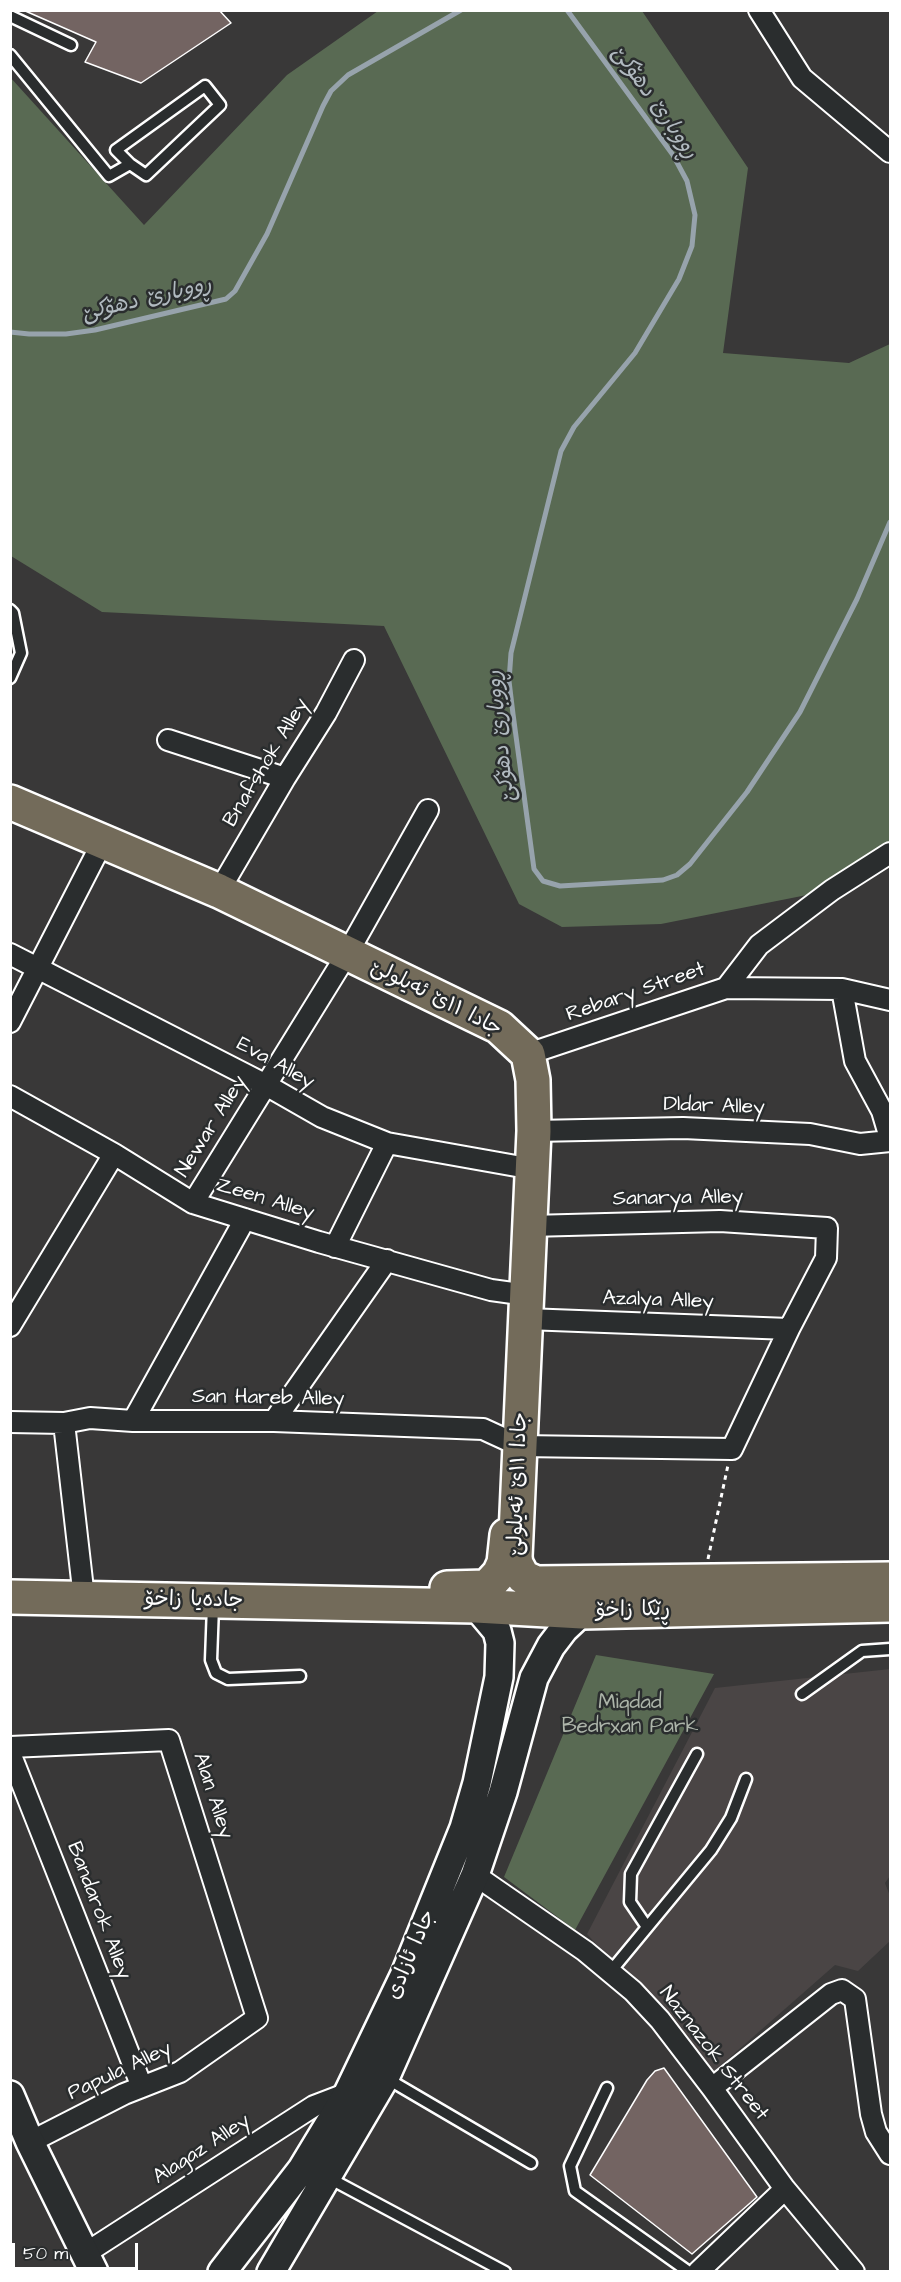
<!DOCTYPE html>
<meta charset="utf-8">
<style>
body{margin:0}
#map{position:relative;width:901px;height:2282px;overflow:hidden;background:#393838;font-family:"Architects Daughter",sans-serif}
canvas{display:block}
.frame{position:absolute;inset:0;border:12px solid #fff;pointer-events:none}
.scale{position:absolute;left:12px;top:2243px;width:126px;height:27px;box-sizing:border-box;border:3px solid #fff;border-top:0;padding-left:8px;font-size:18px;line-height:21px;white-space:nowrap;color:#fff;-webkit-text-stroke:4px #2a2d2e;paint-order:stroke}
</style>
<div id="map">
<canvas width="901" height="2282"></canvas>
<div class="frame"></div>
<div class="scale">50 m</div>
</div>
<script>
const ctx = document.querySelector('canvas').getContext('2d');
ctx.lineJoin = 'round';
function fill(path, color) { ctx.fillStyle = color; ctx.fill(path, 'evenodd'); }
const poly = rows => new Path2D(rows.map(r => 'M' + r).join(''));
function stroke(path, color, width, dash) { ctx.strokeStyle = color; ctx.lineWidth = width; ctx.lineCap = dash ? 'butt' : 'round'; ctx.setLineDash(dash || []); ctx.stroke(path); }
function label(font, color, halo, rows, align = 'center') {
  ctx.font = font + ' "Architects Daughter","Playpen Sans Arabic",sans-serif'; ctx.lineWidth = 5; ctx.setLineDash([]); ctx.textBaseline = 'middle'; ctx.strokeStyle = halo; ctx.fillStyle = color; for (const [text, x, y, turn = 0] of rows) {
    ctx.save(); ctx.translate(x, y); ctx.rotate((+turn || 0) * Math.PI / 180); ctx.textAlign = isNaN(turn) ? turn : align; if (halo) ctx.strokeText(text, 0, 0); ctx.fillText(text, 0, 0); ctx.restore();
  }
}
const built = poly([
 [890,1669,890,1876,885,1883,890,1896,890,1941,858,1971,835,1965,712,2073,587,1934,715,1688]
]);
const green = poly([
 [378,11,642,11,748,168,723,353,849,363,890,344,890,853,832,890,661,924,562,927,519,904,384,626,102,612,11,556,10,77,144,225,287,75],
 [596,1655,714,1674,575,1930,504,1877]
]);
const stream = poly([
 [567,10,673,155,687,181,695,215,692,246,679,279,635,353,574,427,561,451,511,653,509,681,513,714,534,869,543,881,560,886,663,880,677,875,690,864,747,792,800,712,857,599,890,522],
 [10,332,29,334,66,334,95,330,226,299,235,291,267,234,323,106,331,91,348,75,461,10]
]);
const building = poly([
 [23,10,219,10,231,23,141,83,85,62,96,42,23,10],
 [664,2068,757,2197,692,2254,590,2175,647,2080,655,2071,664,2068]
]);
const path = poly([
 [708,1559,728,1465]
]);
const lane = poly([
 [10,16,71,45],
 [10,55,109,176,130,164],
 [205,86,220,105,146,175,130,164,116,150,205,86],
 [10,610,13,613,21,653,10,678],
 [213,1606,211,1660,216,1673,228,1679,300,1676],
 [802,1694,862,1651,890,1649],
 [647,1927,630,1902,631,1874,697,1754],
 [611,1971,711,1850,731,1818,746,1779],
 [386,2078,531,2163],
 [607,2088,570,2166,575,2191,689,2272],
 [327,2177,505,2272]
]);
const street = poly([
 [759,10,802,78,890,152],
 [168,740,285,778],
 [219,891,285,778,326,713,354,660],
 [10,954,266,1085,322,1117,387,1143,533,1169],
 [726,988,842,989,890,1000],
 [842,989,855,1061,882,1111,890,1138],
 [10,1022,103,841],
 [528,1054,726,988,759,945,832,890,890,853],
 [10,1096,114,1154,193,1203,319,1242,491,1290,527,1295],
 [534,1131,683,1128,810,1134,860,1144,890,1141],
 [193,1203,347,954,428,810],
 [335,1247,387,1143],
 [526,1319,789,1329],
 [10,1326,114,1154],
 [133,1421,245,1219],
 [274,1421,387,1260],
 [10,1422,64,1423,90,1418,133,1421,274,1421,483,1429,520,1446,732,1449,789,1329,826,1258,827,1228,720,1221,530,1226],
 [64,1423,84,1598],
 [10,1747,169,1740,257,2018,180,2072,124,2094,30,2142],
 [10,1753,142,2087],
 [475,1875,585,1951,633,1991,660,2020,712,2088,785,2189,854,2272],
 [712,2088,831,1994,842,1990,855,1999,871,2114,876,2132,890,2154],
 [86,2253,314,2106,348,2093],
 [698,2272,785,2189]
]);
const secondary = poly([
 [10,2095,30,2142,94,2272],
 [222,2272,302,2169,348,2093,405,1974,464,1828,477,1783,499,1677,500,1643,497,1631,476,1606],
 [271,2272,385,2078,475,1875,503,1792,534,1678,551,1646,564,1629,582,1612]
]);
const highway = poly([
 [10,802,219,891,291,926,499,1027,528,1054,533,1080,534,1131,515,1557,516,1564,523,1577,536,1583,890,1579],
 [447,1588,487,1587,499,1574,504,1563,507,1535],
 [10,1597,476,1606,582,1612,890,1605]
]);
const streetNames = [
 ["Bnafshok Alley",267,763,-59],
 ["Rebary Street",636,993,-19],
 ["جادا ١١ێ ئه‌یلولێ",436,999,27],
 ["Eva Alley",275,1064,29],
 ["Dldar Alley",714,1107,2],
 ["Newar Alley",212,1127,-58],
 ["Sanarya Alley",678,1199,-1],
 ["Zeen Alley",265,1200,17],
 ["Azalya Alley",658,1301,2],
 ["San Hareb Alley",268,1399,1],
 ["جادا ١١ێ ئه‌یلولێ",519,1484,-88],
 ["جادەیا زاخۆ",194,1601,1],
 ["ڕێکا زاخۆ",633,1611,-1],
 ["Alan Alley",212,1796,72],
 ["Bandarok Alley",98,1911,69],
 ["جادا ئازادی",412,1955,-67],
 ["Naznazok Street",713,2054,52],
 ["Papula Alley",120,2072,-25],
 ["Alagaz Alley",202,2150,-33]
];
const parkNames = [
 ["Miqdad",630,1704],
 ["Bedrxan Park",630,1728]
];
const waterNames = [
 ["ڕووبارێ دهۆكێ",654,103,55],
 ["ڕووبارێ دهۆكێ",147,300,-13],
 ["ڕووبارێ دهۆكێ",502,736,-96]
];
fill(built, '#4a4545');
fill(green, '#596a53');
stroke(stream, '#97a3ac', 5);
fill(building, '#736462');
stroke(building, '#fff', 1.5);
stroke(lane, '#fff', 15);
stroke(street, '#fff', 24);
stroke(secondary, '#fff', 32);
stroke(highway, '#fff', 38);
stroke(path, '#fff', 3, [4.5, 4.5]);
stroke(lane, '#2a2d2e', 10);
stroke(street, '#2a2d2e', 20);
stroke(secondary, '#2a2d2e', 27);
stroke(highway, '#736b5a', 33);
label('21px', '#fff', '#2a2d2e', streetNames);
label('21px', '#acb4a9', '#2a2d2e', parkNames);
label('italic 22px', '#b1bac0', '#2a2d2e', waterNames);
</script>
